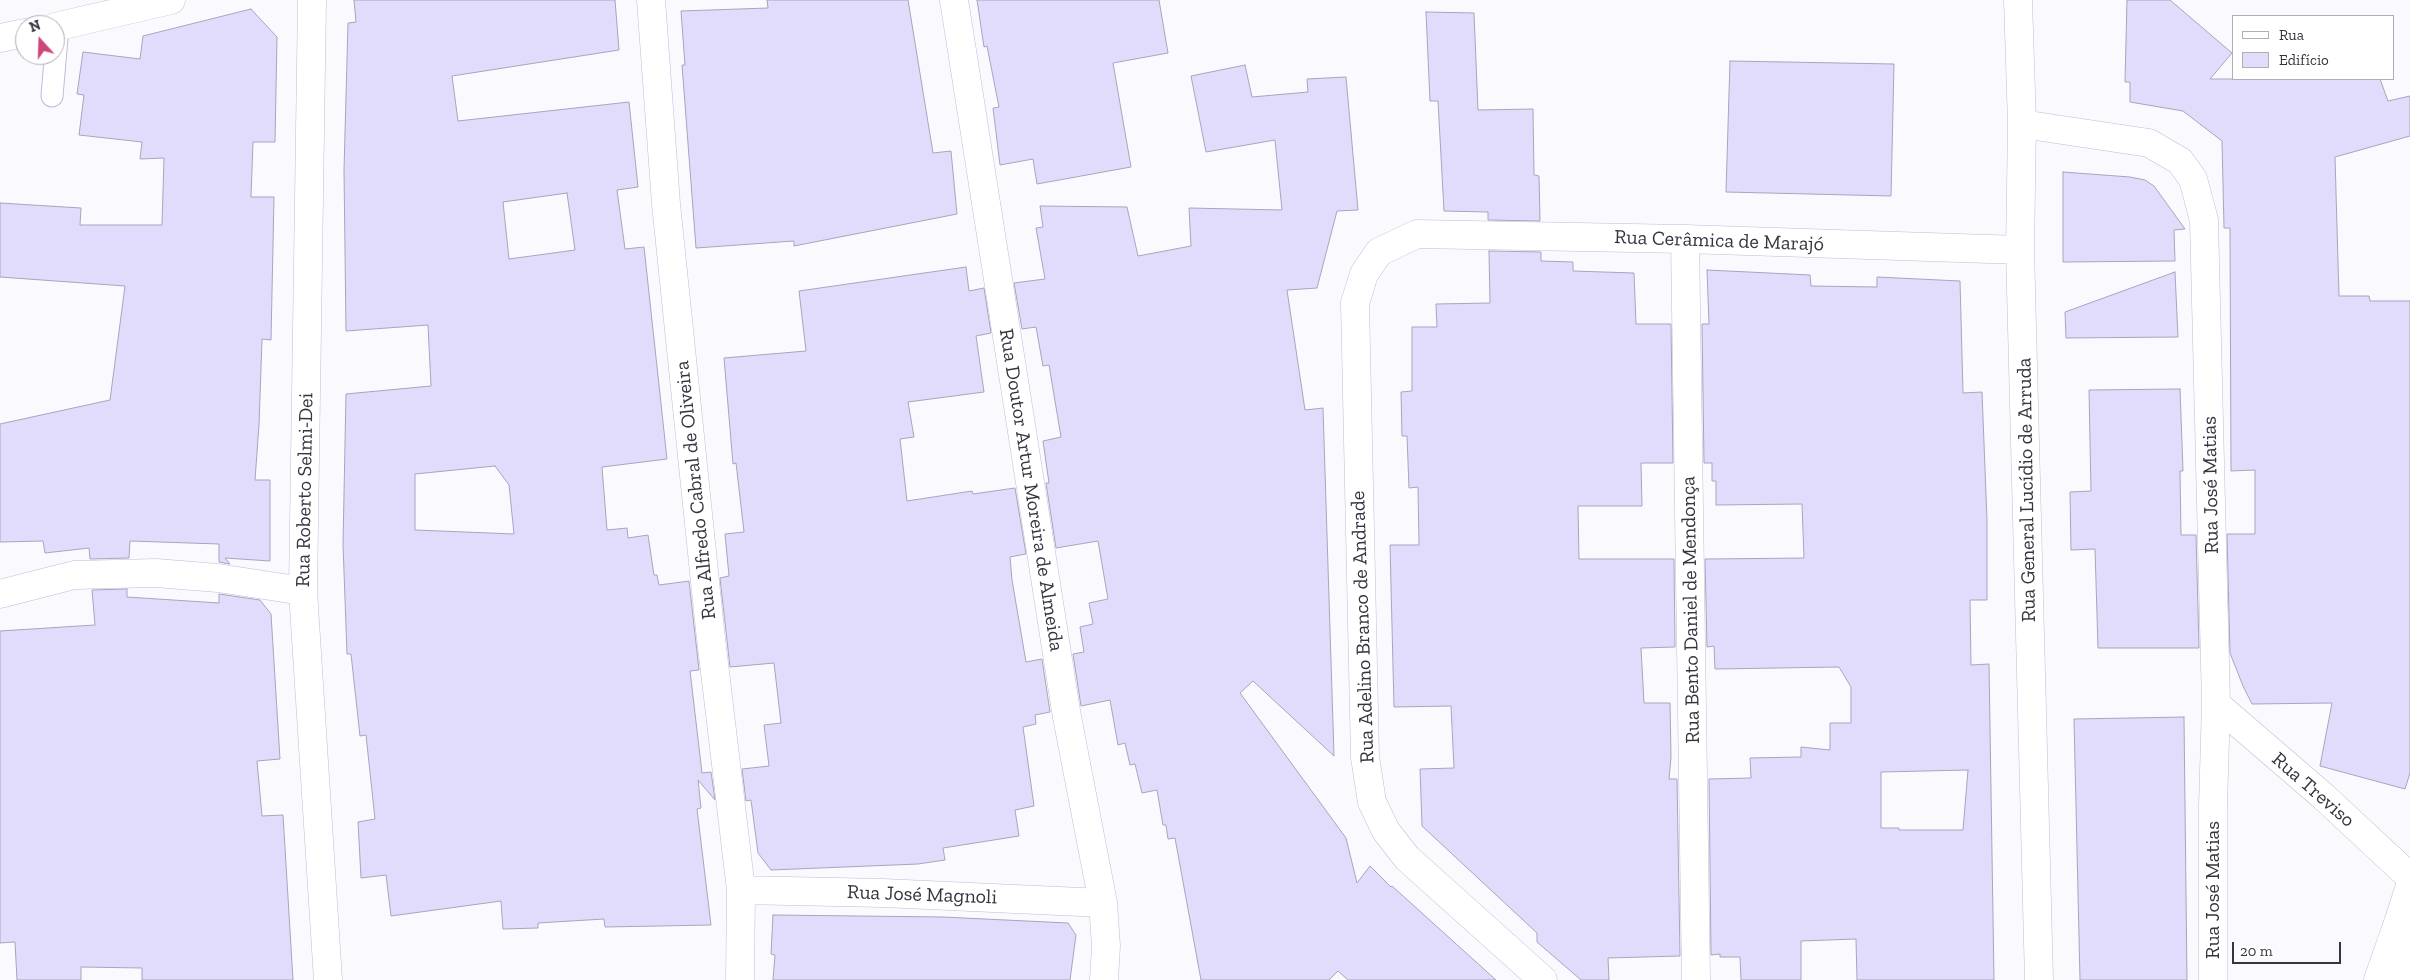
<!DOCTYPE html>
<meta charset="utf-8">
<style>
body{margin:0}
#map{position:relative;width:2410px;height:980px;overflow:hidden;background:#faf9fe;font-family:"Zilla Slab",serif}
canvas{display:block}
.legend{position:absolute;left:2232px;top:15px;width:162px;height:65px;box-sizing:border-box;background:#fff;border:1px solid #afaeb2;margin:0;padding:6px 9px;list-style:none;font-size:15px;color:#36353f}
.legend li{display:flex;align-items:center;gap:10px;height:25px}
.legend b{width:25px;border:1px solid #afaeb2}
.north{position:absolute;left:15px;top:15px;width:50px;height:50px;box-sizing:border-box;background:#fff;border:1px solid #afaeb2;border-radius:50%;rotate:340deg;font-size:14px;font-weight:700;line-height:20px;text-align:center;color:#36353f}
.north::after{content:'';display:block;margin:auto;width:18px;height:22px;background:#cf4479;clip-path:polygon(50% 0,100% 100%,50% 72%,0 100%)}
.scale{position:absolute;left:2232px;top:942px;width:109px;height:22px;box-sizing:border-box;border:2px solid #36353f;border-top:0;padding-left:6px;font-size:15px;line-height:18px;white-space:nowrap;color:#36353f;-webkit-text-stroke:4px #fff;paint-order:stroke}
</style>
<div id="map">
<canvas width="2410" height="980"></canvas>
<ul class="legend">
<li><b style="height:6px;background:#fff"></b>Rua</li>
<li><b style="height:14px;background:#e1dcfc"></b>Edifício</li>
</ul>
<div class="north">N</div>
<div class="scale">20 m</div>
</div>
<script>
const ctx = document.querySelector('canvas').getContext('2d');
ctx.lineJoin = 'round';
function fill(path, color) { ctx.fillStyle = color; ctx.fill(path, 'evenodd'); }
const poly = rows => new Path2D(rows.map(r => 'M' + r).join(''));
function stroke(path, color, width, dash) { ctx.strokeStyle = color; ctx.lineWidth = width; ctx.lineCap = dash ? 'butt' : 'round'; ctx.setLineDash(dash || []); ctx.stroke(path); }
function label(font, color, halo, rows, align = 'center') {
  ctx.font = font + ' "Zilla Slab",serif'; ctx.lineWidth = 4.5; ctx.setLineDash([]); ctx.textBaseline = 'middle'; ctx.strokeStyle = halo; ctx.fillStyle = color; for (const [text, x, y, turn = 0] of rows) {
    ctx.save(); ctx.translate(x, y); ctx.rotate((+turn || 0) * Math.PI / 180); ctx.textAlign = isNaN(turn) ? turn : align; if (halo) ctx.strokeText(text, 0, 0); ctx.fillText(text, 0, 0); ctx.restore();
  }
}
const building = poly([
 [354,0,615,0,619,50,452,76,458,121,629,102,638,187,617,190,625,249,644,247,667,459,602,467,607,530,627,528,628,538,648,535,654,575,657,575,659,585,689,581,699,670,690,671,702,773,711,772,715,800,698,780,701,808,697,809,711,925,605,927,604,919,538,923,538,928,503,929,501,901,391,916,386,875,361,878,358,822,375,819,366,735,360,736,351,654,347,654,343,544,346,394,431,386,428,325,346,331,344,170,348,23,356,22,354,0],
 [567,193,575,250,509,259,503,202,567,193],
 [495,466,509,485,514,534,415,530,415,474,495,466],
 [767,0,908,0,933,153,951,151,957,214,794,246,794,241,696,248,682,65,685,65,681,11,768,8,767,0],
 [977,0,1159,0,1168,53,1113,63,1131,167,1037,184,1033,159,1000,165,993,108,999,107,987,46,984,47,977,0],
 [2127,0,2170,0,2232,53,2210,79,2380,79,2388,101,2410,96,2410,136,2335,157,2339,296,2369,296,2370,301,2410,301,2410,773,2405,789,2320,766,2332,703,2252,704,2243,686,2230,653,2227,534,2255,534,2255,470,2231,471,2230,228,2224,228,2222,141,2183,111,2130,102,2130,82,2125,82,2127,0],
 [251,9,277,37,275,142,253,142,251,197,274,197,271,340,262,339,259,425,255,480,270,480,270,561,225,558,230,564,219,562,219,544,130,541,129,558,90,559,89,548,45,553,43,541,0,542,0,424,110,400,125,286,0,277,0,203,81,208,80,225,162,225,164,158,140,159,142,142,79,135,84,95,77,94,83,52,140,59,143,36,251,9],
 [1426,12,1474,13,1478,110,1533,109,1534,175,1539,176,1540,221,1488,220,1488,212,1444,211,1438,101,1430,101,1426,12],
 [1730,61,1894,64,1891,196,1726,192,1730,61],
 [1245,65,1252,97,1308,92,1307,79,1346,77,1358,210,1337,211,1317,288,1287,290,1305,410,1323,408,1334,756,1253,681,1240,693,1346,838,1357,883,1370,866,1391,887,1392,886,1496,980,1348,980,1338,971,1329,980,1201,980,1175,838,1168,839,1166,825,1163,825,1157,790,1142,793,1135,764,1130,765,1125,743,1118,745,1110,700,1081,706,1073,654,1084,652,1080,627,1093,624,1089,603,1108,599,1098,541,1056,548,1046,483,1049,483,1043,441,1061,437,1049,365,1043,366,1036,327,1022,329,1014,283,1045,279,1036,228,1043,227,1040,206,1127,207,1138,256,1191,246,1189,208,1282,210,1275,140,1206,152,1191,76,1245,65],
 [2063,172,2130,177,2145,180,2154,186,2185,229,2174,230,2175,261,2063,262,2063,172],
 [1489,251,1541,252,1541,261,1573,262,1573,271,1634,273,1636,324,1671,324,1673,463,1641,463,1642,506,1578,506,1579,559,1674,559,1675,647,1641,648,1644,703,1670,703,1671,757,1669,779,1677,779,1680,956,1608,958,1609,980,1581,980,1537,942,1537,933,1422,826,1420,769,1454,768,1451,706,1394,707,1390,545,1419,545,1418,487,1409,488,1407,436,1402,436,1401,392,1412,391,1412,327,1437,327,1436,304,1490,303,1489,251],
 [966,267,969,291,984,288,991,333,976,336,984,392,908,402,914,437,900,439,907,501,972,491,973,494,1015,488,1026,554,1010,557,1012,580,1026,662,1042,659,1050,712,1035,715,1036,724,1023,727,1034,806,1015,810,1019,836,943,848,945,860,918,864,771,870,758,853,751,800,746,801,742,769,769,766,764,725,781,723,774,663,730,667,720,578,729,576,725,534,744,532,736,463,733,464,724,358,806,351,799,291,966,267],
 [1707,270,1810,275,1811,286,1877,287,1877,277,1960,281,1963,393,1982,392,1987,520,1987,600,1970,600,1971,665,1989,664,1994,980,1857,980,1856,939,1801,941,1801,980,1741,980,1740,957,1720,957,1720,954,1711,955,1709,779,1751,778,1750,758,1801,757,1801,747,1830,750,1830,723,1851,723,1851,687,1839,667,1715,669,1714,646,1707,647,1705,559,1804,558,1802,504,1716,505,1716,481,1712,481,1712,463,1704,463,1702,324,1709,324,1707,270],
 [1968,770,1963,830,1899,830,1899,828,1881,828,1881,772,1968,770],
 [2175,272,2178,337,2066,338,2065,312,2175,272],
 [2180,389,2183,471,2180,471,2181,535,2196,535,2199,648,2098,648,2095,549,2071,550,2070,492,2091,491,2089,390,2180,389],
 [127,589,127,597,219,603,219,594,260,600,271,614,280,759,257,761,262,816,283,815,293,980,142,980,142,968,81,967,81,980,17,980,15,942,0,943,0,631,95,625,92,590,127,589],
 [2184,717,2187,980,2080,980,2074,719,2184,717],
 [773,915,943,917,1068,923,1076,935,1070,980,773,980,775,955,771,954,773,915]
]);
const lane = poly([
 [52,96,58,26]
]);
const street = poly([
 [312,0,303,591,328,980],
 [651,0,666,204,710,630,741,890,740,980],
 [954,0,1067,717,1103,903,1106,946,1104,980],
 [2018,0,2022,124,2020,250,2039,980],
 [2022,124,2149,143,2180,161,2193,179,2204,220,2216,704,2213,807,2213,980],
 [1685,239,1696,980],
 [0,594,74,575,156,573,218,578,303,591],
 [2216,704,2324,797,2410,877],
 [741,890,883,893,1103,903],
 [1543,980,1407,858,1386,831,1372,802,1365,757,1355,303,1364,274,1379,252,1417,234,1685,239,2020,250],
 [2378,980,2398,923]
]);
const secondary = poly([
 [2406,980,2398,923,2410,886]
]);
const primary = poly([
 [55,27,171,0],
 [0,38,25,33]
]);
const streetNames = [
 ["Rua Cerâmica de Marajó",1719,241,2],
 ["Rua José Matias",2211,485,-91],
 ["Rua Roberto Selmi-Dei",305,490,-89],
 ["Rua Alfredo Cabral de Oliveira",696,490,-96],
 ["Rua Doutor Artur Moreira de Almeida",1031,490,81],
 ["Rua General Lucídio de Arruda",2027,490,-91],
 ["Rua Bento Daniel de Mendonça",1691,610,-91],
 ["Rua Adelino Branco de Andrade",1363,627,-92],
 ["Rua Treviso",2313,790,41],
 ["Rua José Matias",2213,890,-90],
 ["Rua José Magnoli",922,895,2]
];
fill(building, '#e1dcfc');
stroke(building, '#a8a4bd', 1);
stroke(lane, '#c0bcd6', 23);
stroke(street, '#c0bcd6', 29);
stroke(secondary, '#c0bcd6', 29);
stroke(primary, '#c0bcd6', 29);
stroke(lane, '#fff', 21);
stroke(street, '#fff', 28);
stroke(secondary, '#fff', 28);
stroke(primary, '#fff', 28);
label('20px', '#36353f', '#fff', streetNames);
</script>
